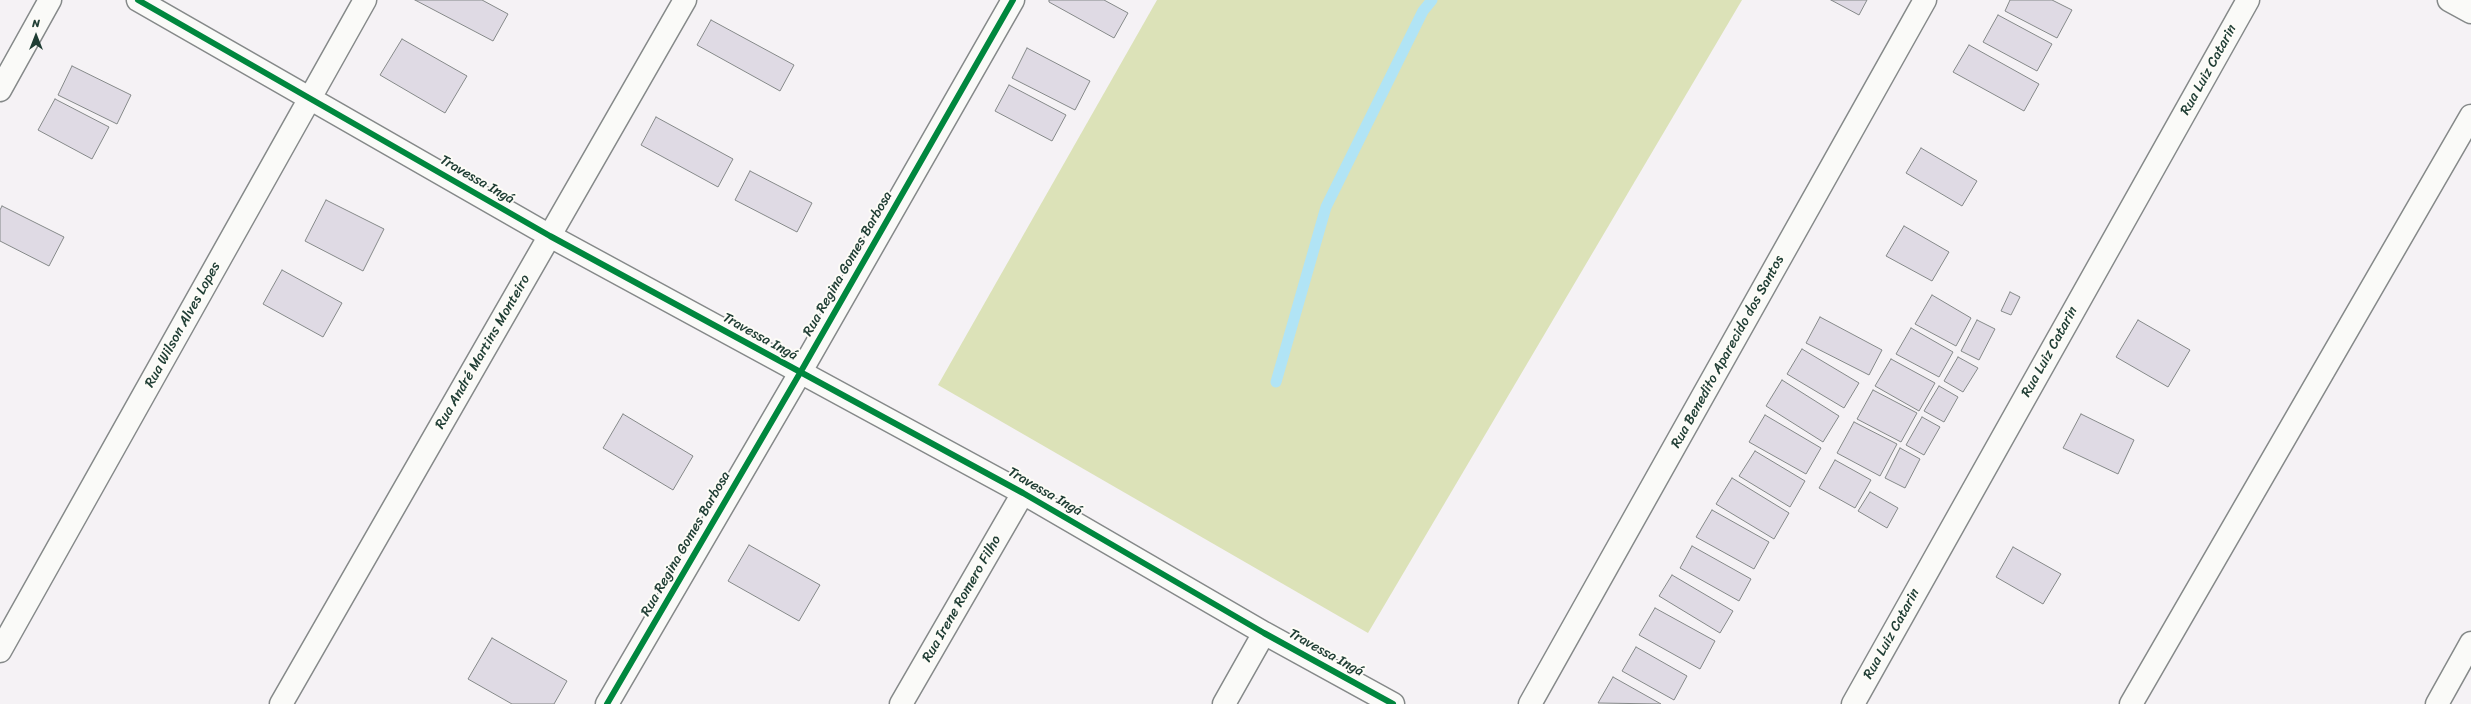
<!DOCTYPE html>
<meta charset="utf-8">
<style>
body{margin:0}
#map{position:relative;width:2471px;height:704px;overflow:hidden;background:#f5f2f5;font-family:Sriracha,sans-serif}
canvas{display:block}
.north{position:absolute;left:16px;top:16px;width:40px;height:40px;-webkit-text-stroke:3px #fdfcf7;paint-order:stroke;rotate:0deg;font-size:11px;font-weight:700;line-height:16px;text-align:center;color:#1f3d34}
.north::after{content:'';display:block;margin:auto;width:14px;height:18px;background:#1f3d34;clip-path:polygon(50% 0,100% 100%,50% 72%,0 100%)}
</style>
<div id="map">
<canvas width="2471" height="704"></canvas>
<div class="north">N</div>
</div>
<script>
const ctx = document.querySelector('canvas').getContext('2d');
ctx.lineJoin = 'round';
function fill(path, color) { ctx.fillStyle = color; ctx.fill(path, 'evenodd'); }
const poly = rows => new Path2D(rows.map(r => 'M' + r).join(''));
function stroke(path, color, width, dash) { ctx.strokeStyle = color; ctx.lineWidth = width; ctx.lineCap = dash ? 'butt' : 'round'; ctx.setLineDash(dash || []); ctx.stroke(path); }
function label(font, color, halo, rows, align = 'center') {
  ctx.font = font + ' Sriracha,sans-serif'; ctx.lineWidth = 4; ctx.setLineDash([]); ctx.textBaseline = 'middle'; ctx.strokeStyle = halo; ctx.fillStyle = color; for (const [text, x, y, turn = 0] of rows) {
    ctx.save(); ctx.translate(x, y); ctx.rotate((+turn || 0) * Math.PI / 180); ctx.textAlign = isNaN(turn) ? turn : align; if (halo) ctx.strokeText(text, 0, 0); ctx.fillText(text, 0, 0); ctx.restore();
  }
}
const green = poly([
 [1157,0,1742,0,1368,633,938,385]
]);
const stream = poly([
 [1276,382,1326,207,1423,11,1432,0]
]);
const building = poly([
 [415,0,482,0,508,14,493,41,415,0],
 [1049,0,1104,0,1128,13,1114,38,1049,2,1049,0],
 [1831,0,1867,0,1859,15,1831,0],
 [2010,0,2052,0,2072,10,2057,38,2005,11,2010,0],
 [1998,15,2052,44,2037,71,1983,42,1998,15],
 [711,20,794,65,780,91,697,45,711,20],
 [402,39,467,76,445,113,380,75,402,39],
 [1969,45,2039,84,2024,111,1953,72,1969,45],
 [1027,48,1090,81,1075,110,1012,78,1027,48],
 [72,66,131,95,117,124,58,95,72,66],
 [1009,85,1066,115,1052,141,995,111,1009,85],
 [55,99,109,127,92,159,38,130,55,99],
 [656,117,733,159,718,187,641,145,656,117],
 [1921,148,1977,181,1962,206,1906,173,1921,148],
 [750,171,812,203,797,232,735,200,750,171],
 [326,200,384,229,363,271,305,241,326,200],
 [2,206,64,237,49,266,0,241,0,210,2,206],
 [1904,226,1949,252,1932,281,1886,256,1904,226],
 [282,270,342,303,323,337,263,304,282,270],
 [2010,292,2020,297,2011,315,2001,311,2010,292],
 [1932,295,1971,318,1956,346,1915,324,1932,295],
 [1820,317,1882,350,1869,375,1806,343,1820,317],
 [1977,320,1995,329,1979,360,1961,351,1977,320],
 [2138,320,2190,350,2168,387,2116,357,2138,320],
 [1911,328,1953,352,1939,377,1896,354,1911,328],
 [1802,349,1859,383,1844,408,1787,374,1802,349],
 [1958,357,1978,368,1963,392,1944,381,1958,357],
 [1891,359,1935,383,1919,411,1875,386,1891,359],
 [1782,380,1839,416,1823,442,1766,406,1782,380],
 [1939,386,1958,397,1944,422,1924,411,1939,386],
 [1873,390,1917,413,1901,442,1857,419,1873,390],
 [623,414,693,456,673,490,603,448,623,414],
 [2081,414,2134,440,2118,474,2063,448,2081,414],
 [1765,415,1821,448,1806,474,1749,442,1765,415],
 [1922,417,1940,427,1924,455,1906,445,1922,417],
 [1854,422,1897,444,1880,476,1837,453,1854,422],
 [1900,448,1920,459,1905,488,1885,478,1900,448],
 [1755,451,1805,481,1790,507,1739,476,1755,451],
 [1835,460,1871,480,1855,508,1819,488,1835,460],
 [1732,478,1789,513,1774,539,1716,504,1732,478],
 [1870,492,1898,508,1887,528,1858,511,1870,492],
 [1712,510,1769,542,1754,569,1696,537,1712,510],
 [749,545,820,585,799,621,728,581,749,545],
 [1692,546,1751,579,1739,601,1680,568,1692,546],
 [2013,547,2061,574,2043,604,1996,577,2013,547],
 [1672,575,1733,611,1720,633,1659,596,1672,575],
 [1655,608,1715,641,1700,669,1639,635,1655,608],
 [492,638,567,681,554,704,512,704,468,679,492,638],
 [1636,647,1687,676,1674,700,1622,671,1636,647],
 [1613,677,1661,704,1598,703,1613,677]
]);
const minor = poly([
 [138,0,550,236,1023,493,1264,633,1393,704],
 [2449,0,2471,12],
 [0,90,50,0],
 [0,651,365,0],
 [281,704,685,0],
 [607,704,800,373,1013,0],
 [901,704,1023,493],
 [1224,704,1264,633],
 [1530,704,1925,0],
 [1853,704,2248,0],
 [2131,704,2471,116],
 [2437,704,2471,643]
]);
const cycleway = poly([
 [138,0,550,236,1023,493,1264,633,1393,704],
 [607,704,800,373,1013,0]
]);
const streetNames = [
 ["Rua Luiz Catarin",2209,70,-61],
 ["Travessa Ingá",477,180,30],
 ["Rua Regina Gomes Barbosa",848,264,-60],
 ["Rua Wilson Alves Lopes",183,325,-61],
 ["Travessa Ingá",760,337,29],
 ["Rua André Martins Monteiro",483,352,-60],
 ["Rua Benedito Aparecido dos Santos",1728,352,-61],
 ["Rua Luiz Catarin",2050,352,-61],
 ["Travessa Ingá",1045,492,30],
 ["Rua Regina Gomes Barbosa",686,544,-60],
 ["Rua Irene Romero Filho",962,599,-60],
 ["Rua Luiz Catarin",1892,634,-61],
 ["Travessa Ingá",1326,653,29]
];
fill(green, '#dce2b8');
stroke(stream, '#b1e4f5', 11);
fill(building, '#dfdae4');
stroke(building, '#858989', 1);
stroke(minor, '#858989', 25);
stroke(minor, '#fafaf8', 22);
stroke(cycleway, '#00873e', 6);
label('14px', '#1f3d34', '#fdfcf7', streetNames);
</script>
